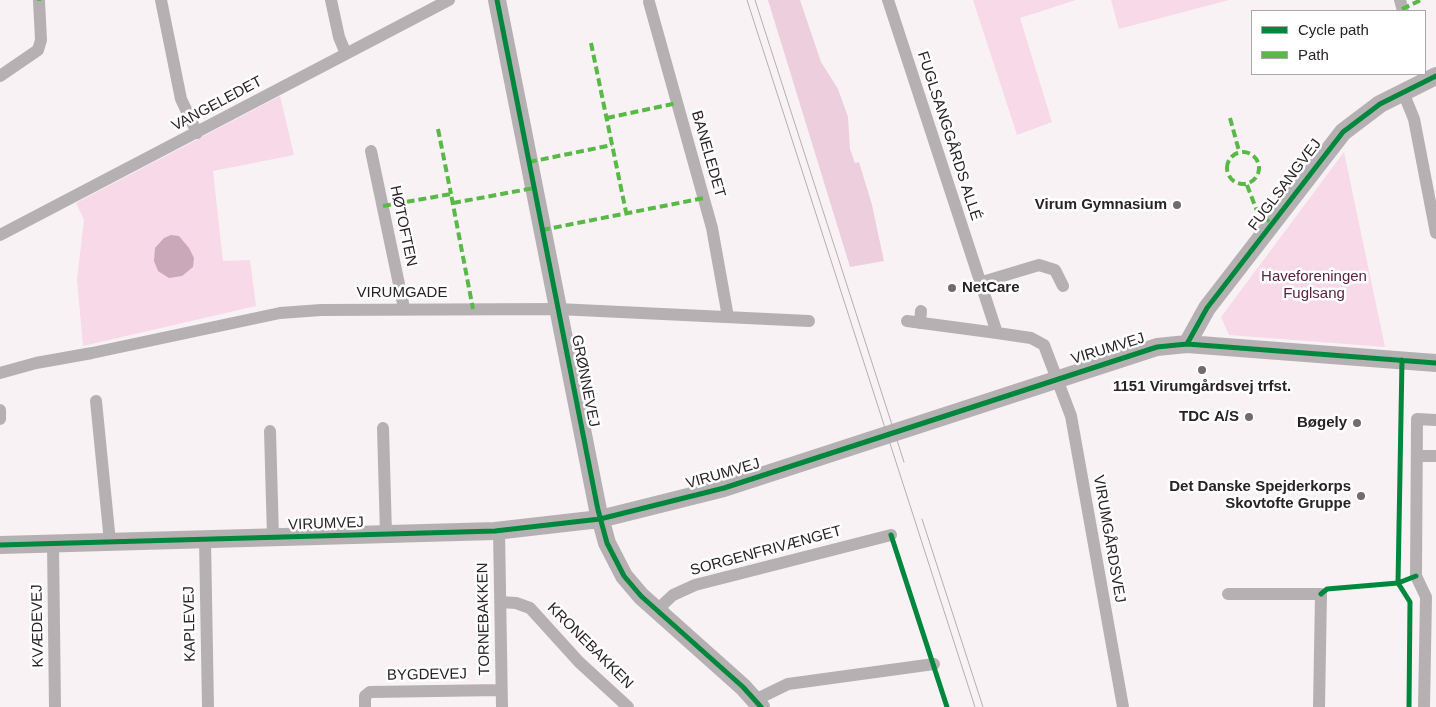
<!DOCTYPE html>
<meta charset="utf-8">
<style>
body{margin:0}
#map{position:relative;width:1436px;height:707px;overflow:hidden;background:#f9f2f5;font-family:Helvetica,sans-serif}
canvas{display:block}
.legend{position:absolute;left:1251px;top:10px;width:175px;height:65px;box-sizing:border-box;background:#fff;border:1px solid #aaa7a8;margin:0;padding:6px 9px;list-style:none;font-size:15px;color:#2a2225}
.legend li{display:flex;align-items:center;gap:10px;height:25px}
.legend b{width:25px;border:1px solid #aaa7a8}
</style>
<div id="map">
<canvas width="1436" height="707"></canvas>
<ul class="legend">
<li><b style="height:6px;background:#00873e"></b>Cycle path</li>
<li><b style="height:6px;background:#58b947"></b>Path</li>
</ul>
</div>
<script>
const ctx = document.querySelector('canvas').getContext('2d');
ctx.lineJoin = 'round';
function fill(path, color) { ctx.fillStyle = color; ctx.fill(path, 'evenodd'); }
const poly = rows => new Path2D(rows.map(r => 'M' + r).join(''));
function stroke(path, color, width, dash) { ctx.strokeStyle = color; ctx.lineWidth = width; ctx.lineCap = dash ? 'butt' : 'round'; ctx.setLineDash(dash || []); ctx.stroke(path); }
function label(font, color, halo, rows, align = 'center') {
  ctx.font = font + ' Helvetica,sans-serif'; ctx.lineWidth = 5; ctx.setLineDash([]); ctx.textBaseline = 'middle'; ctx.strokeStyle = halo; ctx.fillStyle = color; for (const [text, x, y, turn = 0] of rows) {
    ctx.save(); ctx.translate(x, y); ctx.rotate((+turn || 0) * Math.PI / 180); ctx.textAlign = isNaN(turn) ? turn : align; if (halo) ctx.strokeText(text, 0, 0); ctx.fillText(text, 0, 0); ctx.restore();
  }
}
const green = poly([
 [973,0,1076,0,1020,18,1052,122,1017,135],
 [1111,0,1229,0,1119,29],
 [280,96,294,155,213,171,223,261,250,260,256,306,83,346,77,280,84,220,76,203],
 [1344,152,1385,347,1229,335,1221,317]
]);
const forest = poly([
 [768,0,800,0,821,62,838,89,848,117,850,149,855,163,859,162,872,205,884,261,850,267]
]);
const water = poly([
 [171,235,179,236,189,248,194,258,193,267,182,276,169,278,158,271,154,261,155,248,164,238]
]);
const street = poly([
 [161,0,181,99,197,133],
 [331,0,339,37,346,54],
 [888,0,997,333,1031,338,1044,345,1071,416,1123,707],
 [1400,0,1403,11],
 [649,2,712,228,728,317],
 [0,76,38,50,41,40,39,1],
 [1403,92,1414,119,1436,233],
 [371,151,404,308],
 [0,235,449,0],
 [979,283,1039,265,1055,270,1063,286],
 [907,321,997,333],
 [920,323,921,311],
 [0,373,36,363,92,353,280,313,321,310,558,309,809,321],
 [96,401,110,542],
 [0,410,0,419],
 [383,428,386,534],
 [270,431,273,537],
 [1417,456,1436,456],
 [499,530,502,707],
 [205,540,208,707],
 [53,544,55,707],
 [1228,594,1321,594,1319,707],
 [500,602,516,603,530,608,579,662,628,707],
 [656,611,673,595,695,585,891,535],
 [755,700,788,684,934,664],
 [365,707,365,696,370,692,501,690],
 [1424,707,1426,597,1416,576,1417,419,1436,420]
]);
const secondary = poly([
 [497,0,598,510,607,543,624,576,641,596,743,687,761,707],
 [1187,344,1207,308,1343,132,1380,104,1436,76],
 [0,545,495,531,600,519,724,488,1157,347,1187,344,1436,363]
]);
const tram = poly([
 [747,0,975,707],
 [755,0,904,462],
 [922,519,983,707]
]);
const quiet = poly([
 [39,1,39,0],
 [1402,9,1421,0],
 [591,43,626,212],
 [607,118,677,103],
 [1230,118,1239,151],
 [438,129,451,194],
 '1227 168a16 16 0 1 1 32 0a16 16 0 1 1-32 0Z',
 [529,162,612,145],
 [1247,185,1257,211,1272,224],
 [453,203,534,188],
 [383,206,451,194,473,309],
 [542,230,704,198]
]);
const cycleway = poly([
 [497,0,598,510,607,543,624,576,641,596,743,687,761,707],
 [1187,344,1207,308,1343,132,1380,104,1436,76],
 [1402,360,1398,583,1410,602,1409,707],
 [891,535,947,707],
 [0,545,495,531,600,519,724,488,1157,347,1187,344,1436,363],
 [1321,594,1327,589,1398,583,1416,576]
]);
const markers = [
 [1177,205,5,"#726b6e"],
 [952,288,5,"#726b6e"],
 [1202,370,5,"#726b6e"],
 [1249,417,5,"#726b6e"],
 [1357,423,5,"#726b6e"],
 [1361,496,5,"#726b6e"]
];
const streetNames = [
 ["VANGELEDET",217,104,-28],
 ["FUGLSANGGÅRDS ALLÉ",949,136,72],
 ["BANELEDET",708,154,74],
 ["FUGLSANGVEJ",1285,185,-53],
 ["HØTOFTEN",403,226,78],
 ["VIRUMGADE",402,293],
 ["VIRUMVEJ",1108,349,-17],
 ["GRØNNEVEJ",585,381,79],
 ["VIRUMVEJ",723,474,-16],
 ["VIRUMVEJ",326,524,-2],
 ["VIRUMGÅRDSVEJ",1109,539,80],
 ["SORGENFRIVÆNGET",766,551,-15],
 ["TORNEBAKKEN",484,619,-91],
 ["KAPLEVEJ",190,624,-91],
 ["KVÆDEVEJ",38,626,-91],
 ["KRONEBAKKEN",590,646,45],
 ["BYGDEVEJ",427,675,-1]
];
const poiNames = [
 ["Virum Gymnasium",1167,205],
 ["NetCare",962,288,"left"],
 ["1151 Virumgårdsvej trfst.",1202,387,"center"],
 ["TDC A/S",1239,417],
 ["Bøgely",1347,423],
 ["Det Danske Spejderkorps",1351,487],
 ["Skovtofte Gruppe",1351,504]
];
const parkNames = [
 ["Haveforeningen",1314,277],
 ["Fuglsang",1314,294]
];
fill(green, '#f7d9e7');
fill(forest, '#eccedc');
fill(water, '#caa8b9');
stroke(street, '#b5b1b3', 12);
stroke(secondary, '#b5b1b2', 18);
stroke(tram, '#b3afb1', 1);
stroke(quiet, '#58b947', 4, [8, 4]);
stroke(cycleway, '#00873e', 5);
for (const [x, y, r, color] of markers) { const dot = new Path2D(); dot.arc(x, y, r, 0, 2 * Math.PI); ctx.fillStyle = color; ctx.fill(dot); stroke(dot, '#fff', 2); }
label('15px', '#2a2225', '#fff', streetNames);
label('bold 15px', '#2a2225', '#fff', poiNames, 'right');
label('15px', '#5b2242', '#fff', parkNames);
</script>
